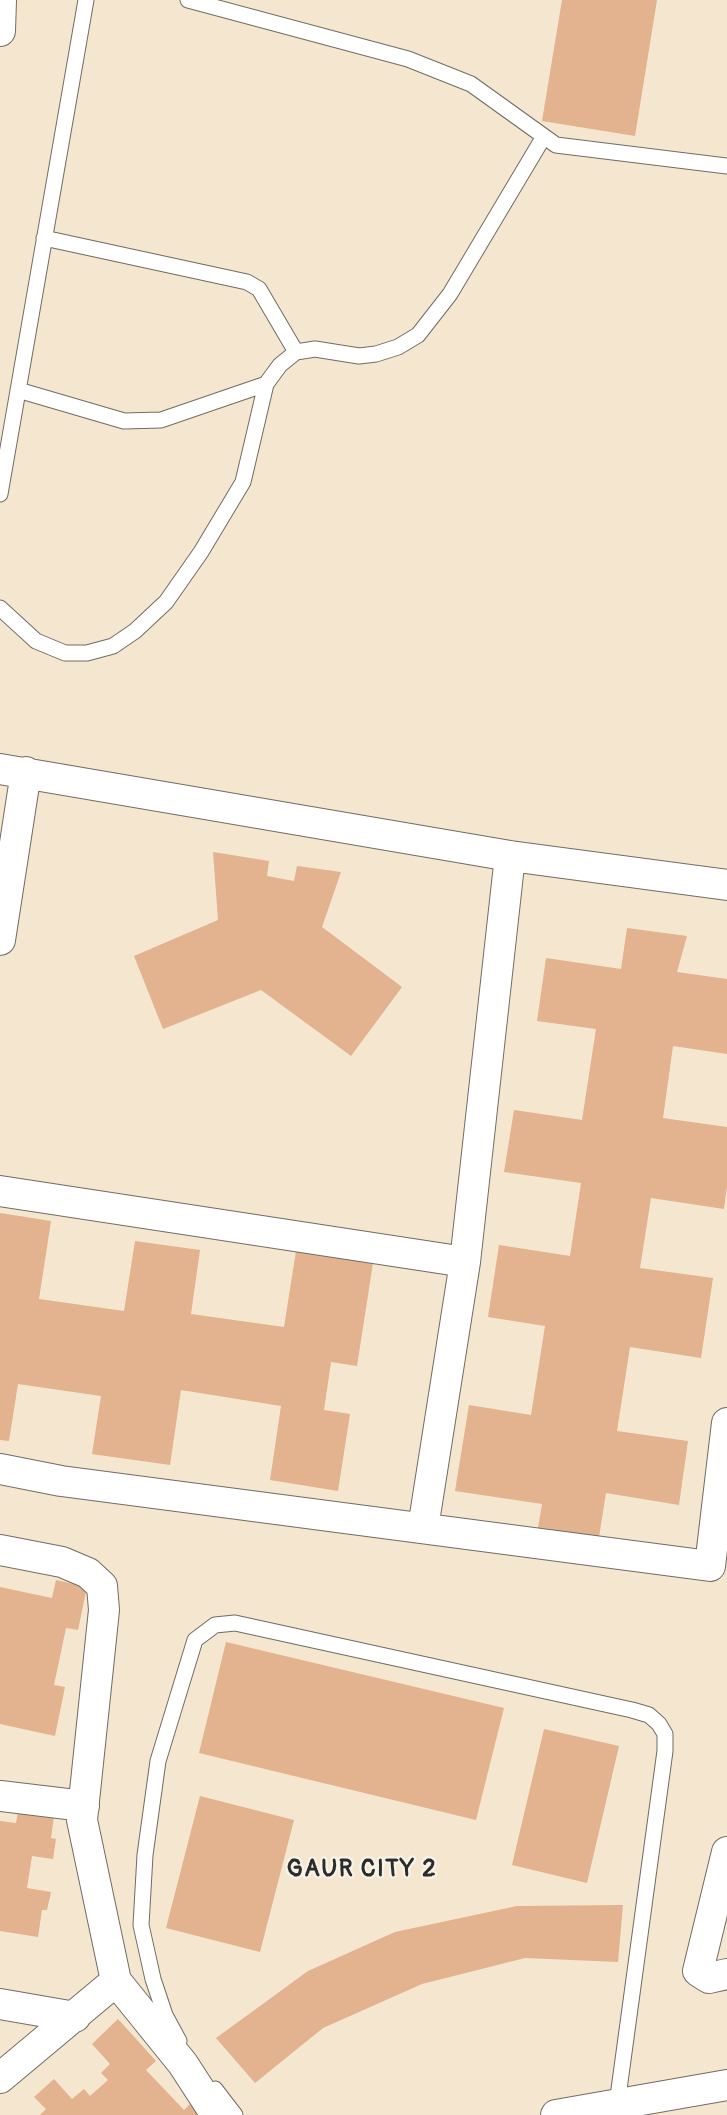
<!DOCTYPE html>
<style>
body{margin:0}
canvas{display:block;background:#f4e6cf}
</style>
<canvas width="727" height="2115"></canvas>
<script>
const ctx = document.querySelector('canvas').getContext('2d');
ctx.lineJoin = 'round';
function fill(path, color) { ctx.fillStyle = color; ctx.fill(path, 'evenodd'); }
const poly = rows => new Path2D(rows.map(r => 'M' + r).join(''));
function stroke(path, color, width, dash) { ctx.strokeStyle = color; ctx.lineWidth = width; ctx.lineCap = dash ? 'butt' : 'round'; ctx.setLineDash(dash || []); ctx.stroke(path); }
function label(font, color, halo, rows, align = 'center') {
  ctx.font = font + ' Pangolin,sans-serif'; ctx.lineWidth = 4.5; ctx.setLineDash([]); ctx.textBaseline = 'middle'; ctx.strokeStyle = halo; ctx.fillStyle = color; for (const [text, x, y, turn = 0] of rows) {
    ctx.save(); ctx.translate(x, y); ctx.rotate((+turn || 0) * Math.PI / 180); ctx.textAlign = isNaN(turn) ? turn : align; if (halo) ctx.strokeText(text, 0, 0); ctx.fillText(text, 0, 0); ctx.restore();
  }
}
const building = poly([
 [562,0,657,0,635,136,542,121],
 [213,852,269,861,267,876,294,881,297,866,341,872,322,927,402,987,351,1056,261,990,163,1029,134,956,218,920],
 [627,928,687,936,677,972,727,979,727,1054,673,1046,663,1118,727,1127,727,1186,724,1209,651,1198,640,1268,713,1278,701,1358,630,1347,617,1431,688,1441,679,1505,606,1493,599,1537,538,1528,542,1504,455,1491,469,1405,531,1415,545,1326,488,1317,499,1245,570,1256,581,1183,504,1172,514,1110,582,1120,596,1029,537,1021,546,958,621,969],
 [0,1213,51,1221,39,1299,124,1311,135,1241,200,1250,191,1314,284,1327,296,1251,373,1263,357,1366,331,1362,324,1410,350,1414,338,1491,270,1480,281,1406,181,1390,170,1465,92,1454,101,1396,18,1384,9,1441,0,1440],
 [56,1580,87,1587,78,1630,66,1628,54,1685,65,1687,55,1736,0,1724,0,1587,52,1598],
 [226,1642,504,1708,476,1820,199,1753],
 [544,1729,619,1746,587,1883,512,1865],
 [200,1796,294,1820,260,1952,166,1928],
 [18,1811,54,1816,51,1838,56,1839,53,1859,32,1856,27,1888,51,1892,47,1910,42,1910,38,1937,0,1931,0,1821,16,1823],
 [623,1905,618,1962,525,1958,422,1984,323,2028,255,2083,216,2038,308,1971,395,1932,517,1906],
 [118,2019,156,2061,146,2070,184,2110,193,2101,206,2115,40,2115,46,2109,34,2097,54,2079,72,2099,84,2089,90,2096,108,2080,101,2073,110,2064,92,2044]
]);
const lane = poly([
 [188,0,408,59,471,84,556,145,727,166],
 [44,238,247,282,259,289,296,352],
 [18,390,124,421,161,420,266,384],
 [0,494,86,0],
 [0,608,36,641,65,653,87,653,113,646,135,631,166,602,201,552,243,482,266,384,280,365,296,352,315,349,359,356,376,354,398,347,418,335,450,294,543,138],
 [179,2041,165,2015,153,1979,141,1925,145,1855,158,1761,195,1640,215,1625,235,1623,632,1710,649,1715,659,1724,665,1734,665,1751,617,2104],
 [215,2089,235,2115]
]);
const street = poly([
 [0,31,1,0],
 [0,769,510,856,727,885],
 [0,940,26,772],
 [0,1191,465,1262,510,856],
 [0,1469,61,1481,710,1566,727,1423],
 [423,1528,465,1262],
 [0,1550,62,1562,88,1573,102,1586,104,1610,82,1820,116,1981,183,2064,216,2115],
 [0,1796,84,1806],
 [727,1852,698,1971,709,1978,727,1974],
 [0,2004,75,2017],
 [0,2078,116,1981],
 [556,2115,727,2085]
]);
const districtNames = [
 ["GAUR CITY 2",362,1870]
];
fill(building, '#e3b28f');
stroke(lane, '#716c64', 17);
stroke(street, '#716c64', 32);
stroke(lane, '#fff', 15);
stroke(street, '#fff', 30);
ctx.letterSpacing = '1.5px';
label('bold 24px', '#2b2b2b', '#f7f3e8', districtNames);
ctx.letterSpacing = '0px';
</script>
